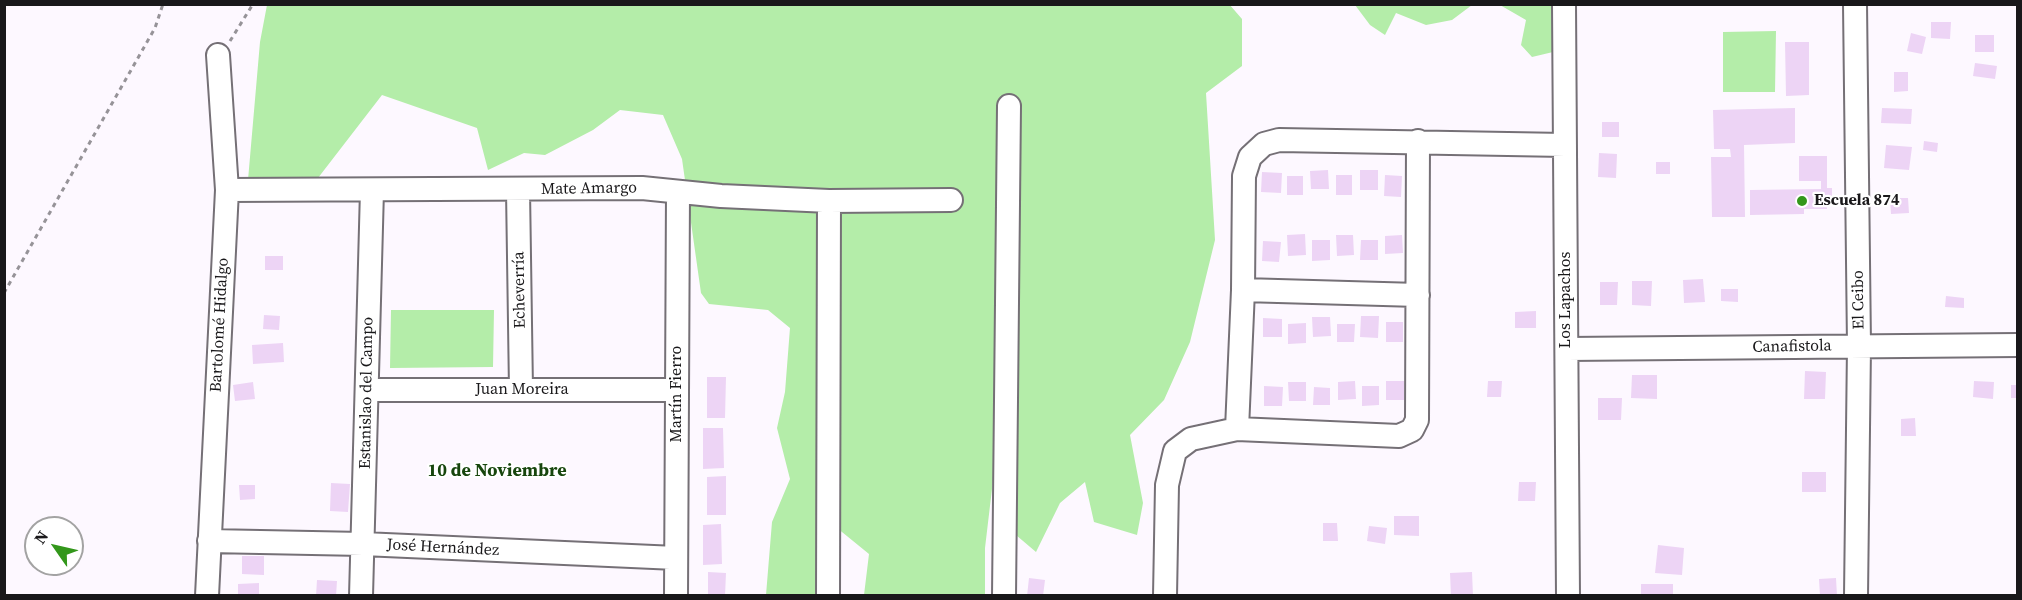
<!DOCTYPE html>
<meta charset="utf-8">
<style>
body{margin:0}
#map{position:relative;width:2022px;height:600px;overflow:hidden;background:#fdf8ff;font-family:"Source Serif 4",serif}
canvas{display:block}
.frame{position:absolute;inset:0;border:6px solid #19181a;pointer-events:none}
.north{position:absolute;left:24px;top:516px;width:60px;height:60px;box-sizing:border-box;background:#fff;border:2px solid #a3a3a3;border-radius:50%;rotate:304deg;font-size:16px;font-weight:700;line-height:24px;text-align:center;color:#19181a}
.north::after{content:'';display:block;margin:auto;width:21px;height:27px;background:#33971b;clip-path:polygon(50% 0,100% 100%,50% 72%,0 100%)}
</style>
<div id="map">
<canvas width="2022" height="600"></canvas>
<div class="frame"></div>
<div class="north">N</div>
</div>
<script>
const ctx = document.querySelector('canvas').getContext('2d');
ctx.lineJoin = 'round';
function fill(path, color) { ctx.fillStyle = color; ctx.fill(path, 'evenodd'); }
const poly = rows => new Path2D(rows.map(r => 'M' + r).join(''));
function stroke(path, color, width, dash) { ctx.strokeStyle = color; ctx.lineWidth = width; ctx.lineCap = dash ? 'butt' : 'round'; ctx.setLineDash(dash || []); ctx.stroke(path); }
function label(font, color, halo, rows, align = 'center') {
  ctx.font = font + ' "Source Serif 4",serif'; ctx.lineWidth = 4.5; ctx.setLineDash([]); ctx.textBaseline = 'middle'; ctx.strokeStyle = halo; ctx.fillStyle = color; for (const [text, x, y, turn = 0] of rows) {
    ctx.save(); ctx.translate(x, y); ctx.rotate((+turn || 0) * Math.PI / 180); ctx.textAlign = isNaN(turn) ? turn : align; if (halo) ctx.strokeText(text, 0, 0); ctx.fillText(text, 0, 0); ctx.restore();
  }
}
const green = poly([
 [1229,4,1242,19,1242,66,1206,93,1215,240,1190,342,1164,400,1130,435,1143,503,1137,535,1094,522,1085,482,1060,503,1036,552,1003,524,994,472,985,548,985,595,864,595,869,554,826,519,820,595,766,595,772,522,790,479,777,428,785,392,790,328,768,310,709,304,701,293,682,159,663,115,620,110,593,130,545,155,524,153,488,170,477,128,382,95,301,200,269,202,248,180,260,42,267,5],
 [1355,5,1472,5,1452,20,1426,25,1396,13,1385,35,1370,25],
 [1500,5,1555,5,1553,52,1532,57,1521,45,1526,20],
 [1776,31,1775,92,1723,92,1723,32],
 [391,310,494,310,493,367,390,368]
]);
const building = poly([
 [1931,22,1951,22,1950,39,1931,38],
 [1911,33,1926,37,1922,54,1907,51],
 [1975,35,1994,35,1994,52,1975,52],
 [1785,42,1809,42,1809,95,1786,96],
 [1975,63,1997,66,1995,79,1973,76],
 [1894,72,1908,72,1908,91,1894,92],
 [1795,108,1795,143,1744,145,1745,217,1712,217,1711,157,1731,157,1730,149,1714,149,1713,110],
 [1882,108,1912,109,1911,124,1881,123],
 [1602,122,1619,122,1619,137,1602,137],
 [1924,141,1938,143,1937,152,1923,150],
 [1886,145,1912,147,1909,170,1884,168],
 [1599,153,1617,154,1616,178,1598,177],
 [1799,156,1827,156,1827,188,1832,188,1832,197,1827,197,1827,209,1804,209,1804,214,1750,215,1750,190,1821,189,1821,181,1799,181],
 [1656,162,1670,162,1670,174,1656,174],
 [1328,170,1329,189,1311,189,1310,171],
 [1360,170,1378,170,1378,190,1360,190],
 [1262,172,1282,173,1281,193,1261,192],
 [1336,175,1352,175,1352,195,1336,195],
 [1385,175,1402,176,1401,197,1384,196],
 [1287,176,1303,176,1303,195,1287,195],
 [1890,198,1908,198,1909,213,1891,214],
 [1305,234,1306,255,1288,256,1287,235],
 [1336,235,1353,235,1354,255,1337,256],
 [1402,235,1403,253,1385,254,1385,236],
 [1312,240,1330,240,1330,260,1312,261],
 [1361,240,1378,240,1378,260,1360,260],
 [1263,241,1281,242,1279,262,1262,261],
 [265,256,283,256,283,270,265,270],
 [1703,279,1705,302,1684,303,1683,280],
 [1632,281,1652,281,1651,306,1632,305],
 [1600,282,1618,282,1617,305,1600,305],
 [1721,289,1738,289,1738,302,1721,301],
 [1946,296,1964,298,1964,308,1945,307],
 [1536,311,1536,328,1515,328,1515,312],
 [264,315,280,316,279,330,263,329],
 [1361,316,1379,316,1378,338,1360,337],
 [1312,317,1330,317,1331,336,1313,337],
 [1263,318,1282,319,1282,337,1263,337],
 [1386,322,1403,322,1403,342,1386,342],
 [1306,323,1306,343,1288,344,1288,324],
 [1337,324,1355,324,1354,342,1337,342],
 [283,343,284,362,253,364,252,345],
 [1805,371,1826,372,1825,399,1804,399],
 [1632,375,1657,375,1657,399,1631,398],
 [707,377,726,377,725,418,707,418],
 [1355,381,1356,399,1338,400,1338,382],
 [1386,381,1404,381,1404,400,1386,400],
 [1488,381,1502,381,1501,397,1487,397],
 [1974,381,1994,382,1993,399,1973,397],
 [253,382,255,399,235,401,233,385],
 [1288,382,1306,382,1306,401,1289,401],
 [2011,385,2018,385,2018,398,2011,398],
 [1264,386,1283,387,1282,406,1264,406],
 [1362,386,1379,386,1379,405,1362,406],
 [1314,387,1330,388,1330,405,1313,405],
 [1598,398,1622,398,1621,420,1598,420],
 [1915,418,1916,436,1901,436,1901,419],
 [703,428,723,428,724,468,703,469],
 [1802,472,1826,472,1826,492,1802,492],
 [726,476,726,515,707,515,707,477],
 [1519,482,1536,482,1535,501,1518,501],
 [331,483,350,484,348,512,330,511],
 [239,485,255,485,255,499,240,500],
 [1394,516,1419,516,1419,536,1394,535],
 [1323,523,1337,523,1338,541,1323,541],
 [721,524,722,564,703,565,703,525],
 [1369,526,1387,528,1385,544,1367,541],
 [1658,545,1684,548,1682,575,1655,573],
 [242,556,264,556,264,575,242,574],
 [708,572,726,573,725,596,708,596],
 [1472,572,1473,596,1451,596,1450,573],
 [1029,578,1045,580,1043,596,1027,596],
 [1836,578,1837,596,1820,596,1819,579],
 [317,580,337,581,336,596,316,596],
 [259,583,259,596,238,596,238,584],
 [1641,584,1673,584,1673,596,1641,596]
]);
const path = poly([
 [230,41,253,4],
 [4,293,155,28,163,4]
]);
const minor = poly([
 [1564,4,1568,596],
 [1855,4,1859,346,1856,596],
 [227,190,642,188,721,196,829,201,951,200],
 [518,190,521,390],
 [1243,290,1418,295],
 [1567,349,2018,345],
 [367,390,677,390],
 [1237,429,1399,436,1412,430,1417,420,1418,141],
 [209,541,363,544,676,558],
 [207,596,227,190,218,55],
 [361,596,372,190],
 [676,596,678,192],
 [828,596,829,201],
 [1004,596,1009,106],
 [1165,596,1167,485,1175,451,1191,439,1237,429,1243,290,1244,176,1250,157,1264,144,1279,140,1565,145]
]);
const markers = [
 [1802,201,6,"#33971b"]
];
const streetNames = [
 ["Mate Amargo",589,189,-1],
 ["Echeverría",520,290,-91],
 ["Los Lapachos",1566,300,-90],
 ["El Ceibo",1859,300,-91],
 ["Bartolomé Hidalgo",220,325,-87],
 ["Canafistola",1792,347,-1],
 ["Juan Moreira",522,390],
 ["Estanislao del Campo",367,393,-89],
 ["Martín Fierro",677,394,-90],
 ["José Hernández",443,548,3]
];
const poiNames = [
 ["Escuela 874",1814,201]
];
const neighbourhoodNames = [
 ["10 de Noviembre",497,471]
];
fill(green, '#b4eda9');
fill(building, '#edd4f5');
stroke(minor, '#757076', 26);
stroke(path, '#969398', 3, [4.5, 4.5]);
stroke(minor, '#fff', 22);
for (const [x, y, r, color] of markers) { const dot = new Path2D(); dot.arc(x, y, r, 0, 2 * Math.PI); ctx.fillStyle = color; ctx.fill(dot); stroke(dot, '#fff', 2); }
label('16px', '#19181a', '#fff', streetNames);
label('bold 16px', '#19181a', '#fff', poiNames, 'left');
label('bold 18px', '#17460d', '#fff', neighbourhoodNames);
</script>
